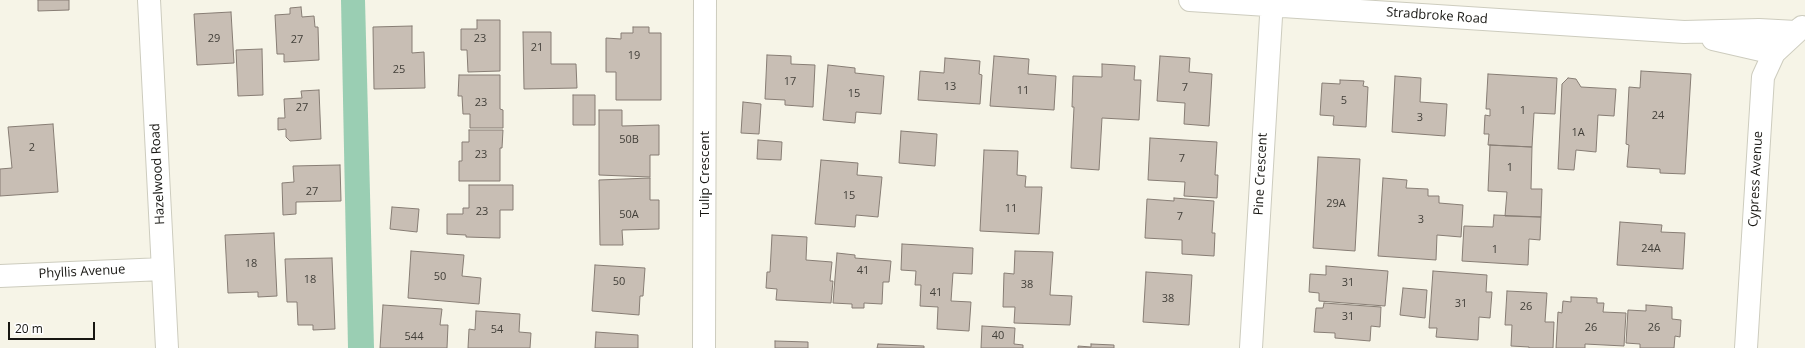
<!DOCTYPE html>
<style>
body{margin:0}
#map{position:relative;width:1805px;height:348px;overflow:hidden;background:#f6f4e7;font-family:"Open Sans",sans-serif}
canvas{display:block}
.scale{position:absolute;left:8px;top:322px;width:87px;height:18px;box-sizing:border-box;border:2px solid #171612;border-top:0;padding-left:5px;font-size:12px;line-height:14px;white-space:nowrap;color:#171612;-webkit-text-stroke:3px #fff;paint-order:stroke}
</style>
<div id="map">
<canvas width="1805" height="348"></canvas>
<div class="scale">20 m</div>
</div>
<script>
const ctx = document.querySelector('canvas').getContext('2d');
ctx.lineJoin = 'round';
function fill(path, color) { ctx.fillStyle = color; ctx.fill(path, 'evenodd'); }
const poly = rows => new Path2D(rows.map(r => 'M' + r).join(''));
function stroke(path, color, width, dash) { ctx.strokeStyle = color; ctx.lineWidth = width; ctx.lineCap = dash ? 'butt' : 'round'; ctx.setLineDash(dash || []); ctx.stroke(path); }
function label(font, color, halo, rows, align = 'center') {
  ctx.font = font + ' "Open Sans",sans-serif'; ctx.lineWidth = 3.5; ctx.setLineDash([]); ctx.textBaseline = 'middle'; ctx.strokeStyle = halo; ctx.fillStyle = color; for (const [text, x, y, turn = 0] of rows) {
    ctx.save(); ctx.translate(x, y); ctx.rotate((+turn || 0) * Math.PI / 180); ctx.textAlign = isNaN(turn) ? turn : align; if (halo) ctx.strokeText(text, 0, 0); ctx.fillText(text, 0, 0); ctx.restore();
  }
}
const green = poly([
 [341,0,365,0,374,348,348,348]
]);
const building = poly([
 [38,0,69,0,69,10,38,11,38,0],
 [301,7,302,17,314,16,315,27,318,27,319,60,284,62,284,54,277,54,275,15,290,14,290,8,301,7],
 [231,12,234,63,197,65,194,14,231,12],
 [477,20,500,20,500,71,468,72,467,50,461,50,461,29,477,29,477,20],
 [412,26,412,53,424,52,425,88,374,89,373,27,412,26],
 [633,27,649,27,649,33,661,33,661,100,616,100,616,72,606,72,606,38,621,39,621,33,633,33,633,27],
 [523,32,551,32,551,64,576,64,577,88,524,89,523,32],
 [262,49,263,95,238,96,236,50,262,49],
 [767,55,791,56,791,64,815,65,813,107,785,105,785,100,765,99,767,55],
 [994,56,1029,59,1028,74,1056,76,1054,110,990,106,994,56],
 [1160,56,1190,58,1189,72,1212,74,1209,126,1184,124,1185,103,1157,101,1160,56],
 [945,58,980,61,979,74,982,75,980,104,918,100,920,71,944,73,945,58],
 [1102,64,1135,66,1134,80,1141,80,1139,120,1102,118,1099,170,1071,168,1074,107,1072,107,1073,76,1102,77,1102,64],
 [828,65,855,68,855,73,884,76,881,114,856,112,855,123,823,120,828,65],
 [1641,71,1691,74,1685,174,1660,173,1660,169,1627,167,1629,145,1626,144,1629,87,1640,88,1641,71],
 [1488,74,1557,78,1555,114,1534,113,1532,147,1488,145,1489,134,1484,134,1485,115,1490,116,1490,109,1486,109,1488,74],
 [459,75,500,75,500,109,503,110,503,128,470,128,470,114,463,114,462,96,458,96,459,75],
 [1395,76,1421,78,1420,102,1447,104,1445,136,1392,132,1395,76],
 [1568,78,1576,79,1581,87,1616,89,1614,116,1598,115,1596,152,1576,150,1574,170,1558,169,1562,84,1568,78],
 [1340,80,1364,81,1363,86,1368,87,1366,127,1333,125,1334,116,1320,115,1322,83,1340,84,1340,80],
 [319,90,321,139,290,141,286,137,286,129,278,130,278,118,285,118,284,99,302,98,301,91,319,90],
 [573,95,595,95,595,125,573,125,573,95],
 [743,102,761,104,759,134,741,133,743,102],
 [599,110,622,110,622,126,659,125,659,155,650,155,650,177,599,175,599,110],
 [53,124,58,192,0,196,0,169,12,168,8,127,53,124],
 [469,130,503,130,502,148,500,148,500,181,459,181,459,161,462,161,462,142,469,142,469,130],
 [901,131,937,134,935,166,899,163,901,131],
 [1150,138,1217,142,1215,175,1218,175,1217,198,1184,196,1185,182,1148,180,1150,138],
 [758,140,782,142,781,160,757,159,758,140],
 [1490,145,1532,147,1531,189,1542,189,1541,217,1505,216,1507,192,1488,191,1490,145],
 [984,150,1018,151,1017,175,1026,176,1025,187,1042,187,1039,234,980,231,984,150],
 [1318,157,1360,159,1355,251,1313,248,1318,157],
 [821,160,858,163,857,175,882,177,878,217,856,215,855,227,815,224,821,160],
 [340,165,341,201,296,202,296,214,283,215,282,183,294,182,293,166,340,165],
 [650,178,650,200,659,200,659,229,622,230,623,245,600,245,599,180,650,178],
 [1383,178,1407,180,1406,188,1428,189,1428,196,1439,196,1439,203,1463,205,1461,237,1437,235,1436,260,1378,256,1383,178],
 [469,185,513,185,513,210,500,210,500,238,466,237,466,235,447,234,447,214,463,214,463,208,469,208,469,185],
 [1174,198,1214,201,1212,233,1215,233,1214,256,1182,254,1182,240,1145,238,1147,199,1174,201,1174,198],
 [392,207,419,209,417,232,390,229,392,207],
 [1494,215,1541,217,1540,240,1529,239,1528,265,1462,261,1464,226,1493,227,1494,215],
 [1620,222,1662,225,1661,232,1685,233,1683,269,1617,265,1620,222],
 [274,233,277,296,258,297,258,292,228,293,225,235,274,233],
 [772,235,807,237,806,260,832,262,830,281,833,281,831,303,776,300,777,289,766,288,767,272,770,272,772,235],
 [902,244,973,248,972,274,953,273,951,301,971,302,969,331,937,329,938,307,920,306,921,285,915,285,916,271,901,270,902,244],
 [411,251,464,255,462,276,481,278,479,304,408,298,411,251],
 [1015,251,1053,252,1050,295,1072,296,1070,325,1014,323,1015,307,1003,307,1004,273,1014,274,1015,251],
 [837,253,855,255,855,258,891,261,889,282,883,282,882,304,864,303,864,308,852,308,852,304,833,303,837,253],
 [332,258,335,329,313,330,313,325,298,325,297,302,287,302,285,259,332,258],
 [595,265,645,268,643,296,640,296,639,315,592,311,595,265],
 [1326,266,1388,271,1385,306,1319,301,1319,293,1309,292,1310,274,1326,275,1326,266],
 [1433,271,1487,275,1486,292,1492,292,1490,318,1479,317,1478,340,1436,337,1437,328,1429,328,1433,271],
 [1146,272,1192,275,1189,325,1143,322,1146,272],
 [1403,288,1427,290,1425,318,1400,315,1403,288],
 [1507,291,1547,293,1545,322,1554,322,1553,348,1529,348,1529,347,1511,346,1512,325,1505,325,1507,291],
 [1571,297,1597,298,1597,303,1604,303,1603,312,1626,313,1624,346,1585,344,1585,348,1556,348,1558,312,1562,313,1563,301,1571,302,1571,297],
 [1324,303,1381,307,1380,327,1371,326,1370,341,1335,338,1335,333,1314,332,1316,308,1323,308,1324,303],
 [383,305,442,309,440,325,448,325,447,348,380,348,383,305],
 [1646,305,1672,307,1672,319,1681,320,1680,337,1675,336,1674,348,1640,348,1640,344,1626,343,1628,310,1646,311,1646,305],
 [476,311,520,314,519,332,531,333,530,348,468,348,469,329,475,330,476,311],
 [982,326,1015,328,1014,344,1023,345,1023,348,981,348,982,326],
 [596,332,638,335,638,348,595,348,596,332],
 [775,341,808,342,808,348,775,348,775,341],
 [878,344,924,346,924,348,877,348,878,344],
 [1091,344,1114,345,1114,348,1078,348,1078,346,1091,347,1091,344]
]);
const minor = poly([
 [149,0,167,348],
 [1190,0,1684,32,1759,30,1796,32],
 [1713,39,1774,53],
 [0,276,163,269],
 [704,348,705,0],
 [1251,348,1272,0],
 [1746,348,1763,77,1774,53,1802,27]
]);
const numberNames = [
 ["29",214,39],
 ["23",480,39],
 ["27",297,40],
 ["21",537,48],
 ["19",634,56],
 ["25",399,70],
 ["17",790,82],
 ["13",950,87],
 ["7",1185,88],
 ["11",1023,91],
 ["15",854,94],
 ["5",1344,101],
 ["23",481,103],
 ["27",302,108],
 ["1",1523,111],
 ["24",1658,116],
 ["3",1420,118],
 ["1A",1578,133],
 ["50B",629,140],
 ["2",32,148],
 ["23",481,155],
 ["7",1182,159],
 ["1",1510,168],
 ["27",312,192],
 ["15",849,196],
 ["29A",1336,204],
 ["11",1011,209],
 ["23",482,212],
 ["50A",629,215],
 ["7",1180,217],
 ["3",1421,220],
 ["24A",1651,249],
 ["1",1495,250],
 ["18",251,264],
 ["41",863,271],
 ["50",440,277],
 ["18",310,280],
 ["50",619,282],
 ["31",1348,283],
 ["38",1027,285],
 ["41",936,293],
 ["38",1168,299],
 ["31",1461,304],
 ["26",1526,307],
 ["31",1348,317],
 ["26",1591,328],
 ["26",1654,328],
 ["54",497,330],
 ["40",998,336],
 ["544",414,337]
];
const streetNames = [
 ["Stradbroke Road",1437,16,4],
 ["Hazelwood Road",158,174,-93],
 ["Tulip Crescent",705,174,-90],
 ["Pine Crescent",1261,174,-87],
 ["Cypress Avenue",1756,179,-87],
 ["Phyllis Avenue",82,272,-3]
];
fill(green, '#9aceb3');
fill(building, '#c8beb4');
stroke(building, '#877d74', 1);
stroke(minor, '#cdccbe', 24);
stroke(minor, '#fff', 22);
label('11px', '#43403a', null, numberNames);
label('13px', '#171612', '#fff', streetNames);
</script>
